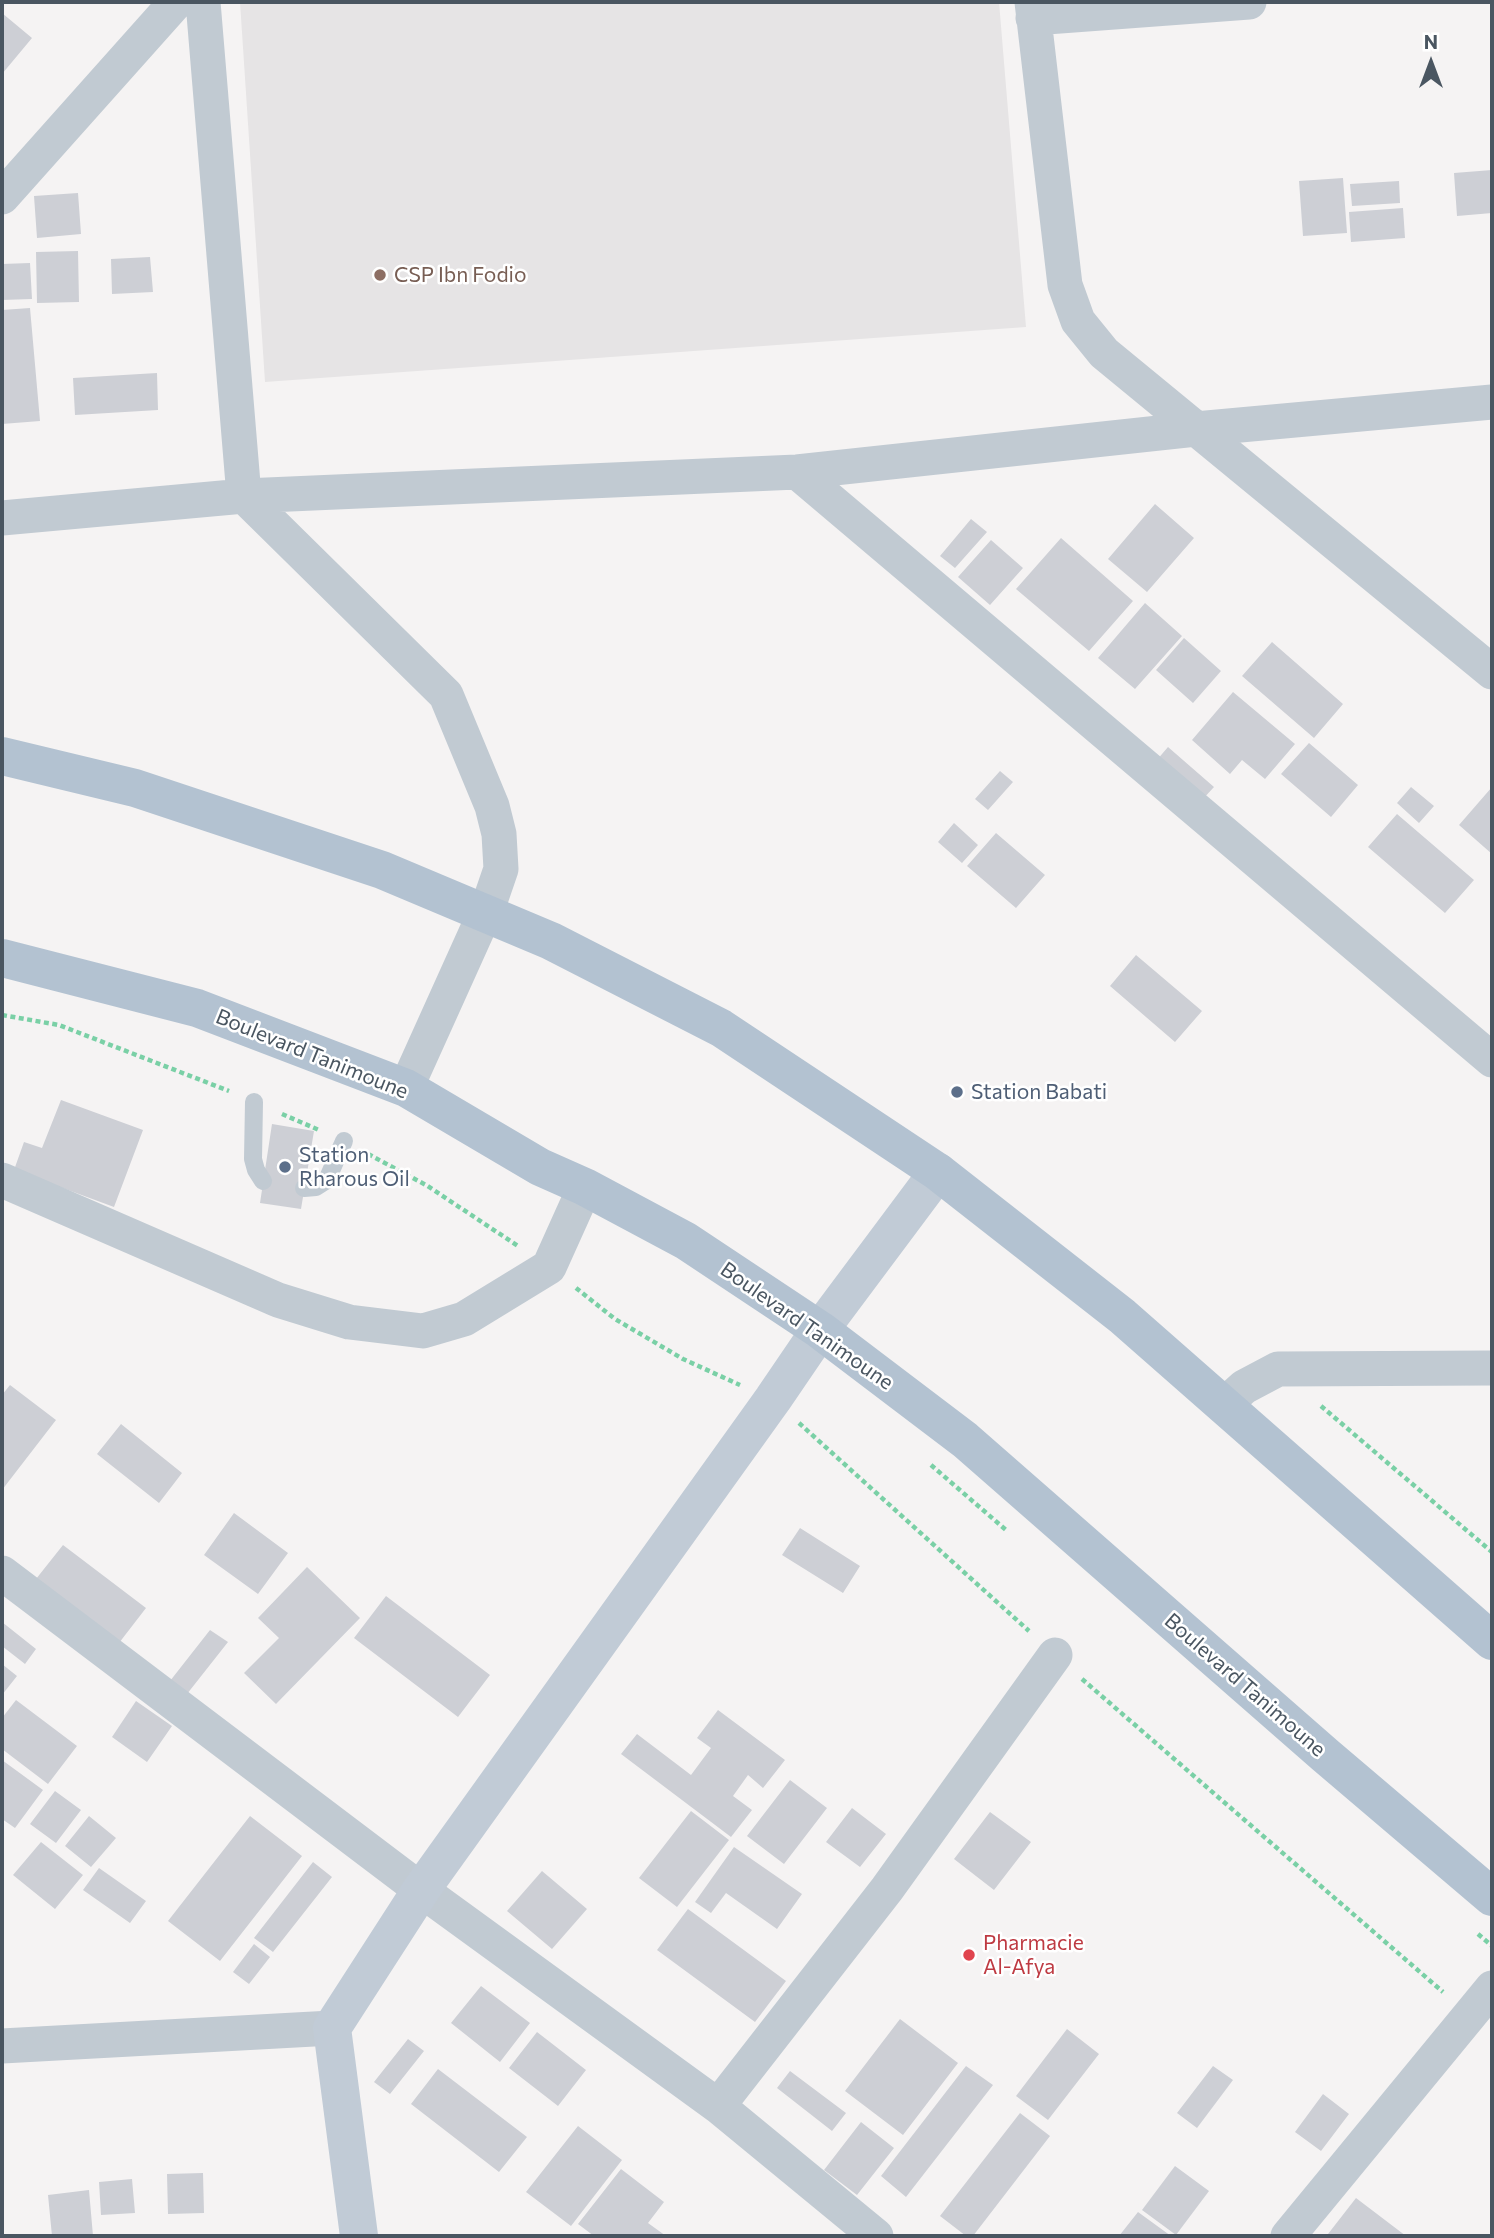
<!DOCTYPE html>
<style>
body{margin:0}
#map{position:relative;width:1494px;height:2238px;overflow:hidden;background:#f5f3f3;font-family:Commissioner,sans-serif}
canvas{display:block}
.frame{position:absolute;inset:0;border:4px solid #4a5661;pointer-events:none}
.north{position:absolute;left:1396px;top:28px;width:70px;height:70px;-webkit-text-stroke:5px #fff;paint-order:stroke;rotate:0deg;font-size:19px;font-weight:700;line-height:28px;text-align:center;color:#4a5661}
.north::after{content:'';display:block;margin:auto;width:24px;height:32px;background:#4a5661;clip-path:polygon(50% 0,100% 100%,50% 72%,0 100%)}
</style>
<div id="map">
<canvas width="1494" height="2238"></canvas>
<div class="frame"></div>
<div class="north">N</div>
</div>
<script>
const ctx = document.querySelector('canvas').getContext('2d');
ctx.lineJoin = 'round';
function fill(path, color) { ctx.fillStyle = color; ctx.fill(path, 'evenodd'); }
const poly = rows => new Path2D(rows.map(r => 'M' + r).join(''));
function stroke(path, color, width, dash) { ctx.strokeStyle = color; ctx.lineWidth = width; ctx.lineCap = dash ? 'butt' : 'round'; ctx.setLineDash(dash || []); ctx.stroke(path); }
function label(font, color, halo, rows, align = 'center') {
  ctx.font = font + ' Commissioner,sans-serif'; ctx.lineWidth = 5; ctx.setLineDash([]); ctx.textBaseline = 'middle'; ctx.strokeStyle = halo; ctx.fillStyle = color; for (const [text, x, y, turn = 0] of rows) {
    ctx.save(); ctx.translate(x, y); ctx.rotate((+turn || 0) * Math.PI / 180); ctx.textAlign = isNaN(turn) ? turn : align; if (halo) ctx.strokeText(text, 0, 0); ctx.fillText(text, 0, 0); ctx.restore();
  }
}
const education = poly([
 [240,2,999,2,1026,327,265,382]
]);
const building = poly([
 [2,13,32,38,2,74],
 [1492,170,1492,213,1457,216,1454,173],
 [1343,178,1347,233,1303,236,1299,181],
 [1399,181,1400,203,1352,206,1350,184],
 [78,193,81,234,37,238,34,196],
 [1403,208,1405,238,1351,242,1349,212],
 [78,251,79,302,37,303,36,252],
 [150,257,153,292,112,294,111,259],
 [30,263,32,299,2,300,2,264],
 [30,308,40,421,2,424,2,310],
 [157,373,158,410,75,415,73,378],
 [1155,504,1194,538,1147,592,1108,559],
 [971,519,987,532,955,568,940,556],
 [1061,538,1133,601,1089,651,1016,589],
 [991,540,1023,568,990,605,958,577],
 [1145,603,1182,636,1135,689,1098,658],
 [1184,638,1221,671,1193,703,1156,670],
 [1272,642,1343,704,1314,738,1242,676],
 [1233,692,1295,744,1265,779,1242,760,1230,774,1192,740],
 [1309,743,1358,785,1331,817,1281,774],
 [1168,747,1214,787,1202,800,1156,761],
 [1000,771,1013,782,988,810,975,799],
 [1411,787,1434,806,1419,823,1397,803],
 [1492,787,1492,854,1459,825],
 [1397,814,1474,880,1445,913,1368,847],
 [954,823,978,845,962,863,938,842],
 [996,833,1045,875,1016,908,967,866],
 [1136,955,1202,1011,1175,1042,1110,986],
 [61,1100,143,1130,114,1207,14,1170,24,1142,42,1148],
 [272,1124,314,1131,301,1209,260,1203],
 [10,1385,56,1420,2,1490,2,1395],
 [121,1424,182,1473,159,1503,97,1454],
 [234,1513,288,1553,258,1594,204,1555],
 [800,1528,860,1566,843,1593,782,1555],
 [63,1545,146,1608,119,1643,36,1579],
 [307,1567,360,1618,276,1704,244,1673,279,1638,258,1618],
 [386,1596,490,1675,458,1717,354,1638],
 [2,1622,36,1649,25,1664,2,1646],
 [210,1630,228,1642,187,1694,170,1681],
 [2,1664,17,1676,2,1695],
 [16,1700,77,1746,48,1784,2,1749,2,1718],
 [136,1701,172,1726,147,1762,112,1737],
 [718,1710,785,1760,763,1788,748,1775,733,1796,752,1810,731,1837,621,1754,637,1734,691,1775,711,1748,697,1738],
 [2,1760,43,1790,15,1828,2,1819],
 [790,1780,827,1808,784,1864,747,1836],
 [55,1791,81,1810,56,1843,30,1824],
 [852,1808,886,1834,860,1867,826,1842],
 [691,1811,729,1840,677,1907,639,1878],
 [990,1812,1031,1842,994,1890,954,1859],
 [89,1816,116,1838,91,1867,65,1846],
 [250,1816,302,1856,220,1961,168,1921],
 [41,1842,83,1875,55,1909,13,1875],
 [734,1847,802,1894,777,1929,726,1893,711,1913,695,1902],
 [313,1862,332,1877,273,1952,254,1938],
 [99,1868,146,1901,130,1923,83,1890],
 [542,1871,587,1909,552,1949,507,1911],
 [688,1909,786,1981,755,2022,657,1950],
 [254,1944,270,1957,249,1984,233,1972],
 [481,1986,530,2023,500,2062,451,2023],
 [900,2019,958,2063,903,2135,845,2091],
 [1067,2029,1099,2054,1048,2120,1016,2096],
 [537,2032,586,2070,558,2106,509,2068],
 [408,2039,424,2051,390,2094,374,2082],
 [966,2066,993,2085,906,2197,881,2176],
 [1213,2066,1233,2080,1197,2128,1177,2113],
 [438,2069,527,2137,499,2172,411,2104],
 [790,2071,846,2113,832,2131,777,2088],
 [1323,2094,1349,2114,1321,2151,1295,2132],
 [1020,2113,1050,2136,973,2236,966,2236,940,2216],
 [861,2122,894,2148,857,2195,824,2170],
 [578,2126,622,2160,571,2226,526,2192],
 [1175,2166,1209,2191,1176,2235,1142,2210],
 [621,2169,664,2202,648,2223,666,2236,594,2236,578,2224],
 [203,2173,204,2213,168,2214,167,2174],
 [132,2179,135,2213,101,2215,99,2182],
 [89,2190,93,2236,52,2236,48,2195],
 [1356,2198,1406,2236,1332,2236,1328,2234],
 [1138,2212,1171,2236,1119,2236]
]);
const path = poly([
 [2,1015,59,1025,229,1091],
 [282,1114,319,1130],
 [368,1154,426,1185,518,1246],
 [576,1288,615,1319,683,1359,740,1385],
 [1321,1406,1492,1552],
 [799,1423,1029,1631],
 [931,1465,1006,1530],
 [1082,1679,1443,1992],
 [1478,1934,1492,1946]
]);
const lane = poly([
 [254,1102,253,1159,256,1170,263,1181],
 [304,1188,316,1187,327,1180,344,1141]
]);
const street = poly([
 [203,2,244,496,446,695,492,806,499,834,501,869,489,904,406,1088],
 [1032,2,1065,285,1078,321,1104,353,1492,672],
 [1033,18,1249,2],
 [2,197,176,2],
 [797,472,1492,1060],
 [2,518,244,496,797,472,1196,429,1492,402],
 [2,1180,278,1300,349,1322,423,1331,464,1319,549,1267,585,1187],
 [1223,1406,1244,1387,1278,1369,1492,1368],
 [2,1573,421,1890,718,2106,876,2236],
 [2,2046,332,2028],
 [718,2106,887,1889,1055,1655],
 [1288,2236,1492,1988]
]);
const secondary = poly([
 [359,2236,332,2028,421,1890,773,1399,820,1330,938,1172]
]);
const primary = poly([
 [2,756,135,788,382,870,551,941,721,1028,938,1172,1122,1316,1492,1641],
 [2,958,197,1008,406,1088,540,1167,585,1187,686,1241,820,1330,965,1440,1325,1755,1492,1897]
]);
const markers = [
 [380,275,7,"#8d6e63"],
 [957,1092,7,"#5c6f8a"],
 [285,1167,7,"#5c6f8a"],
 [969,1955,7,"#e0444e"]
];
const educationNames = [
 ["CSP Ibn Fodio",394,275]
];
const streetNames = [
 ["Boulevard Tanimoune",312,1054,22],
 ["Boulevard Tanimoune",807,1326,35],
 ["Boulevard Tanimoune",1245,1685,41]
];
const serviceNames = [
 ["Station Babati",971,1092],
 ["Station",299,1155],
 ["Rharous Oil",299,1179]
];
const healthNames = [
 ["Pharmacie",983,1943],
 ["Al-Afya",983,1967]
];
fill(education, '#e6e4e5');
fill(building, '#cdcfd5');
stroke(path, '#7ad0a6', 4.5, [5, 3.5]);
stroke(lane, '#c1cad2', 18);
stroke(street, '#c1cad2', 35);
stroke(secondary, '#c1cbd6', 38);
stroke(primary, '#b3c2d1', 38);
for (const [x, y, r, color] of markers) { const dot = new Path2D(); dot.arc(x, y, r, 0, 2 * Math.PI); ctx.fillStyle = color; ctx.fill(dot); stroke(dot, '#fff', 2.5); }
label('21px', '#785e54', '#fff', educationNames, 'left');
label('21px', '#4a5661', '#fff', streetNames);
label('21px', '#4e5e75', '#fff', serviceNames, 'left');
label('21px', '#be3a42', '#fff', healthNames, 'left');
</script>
